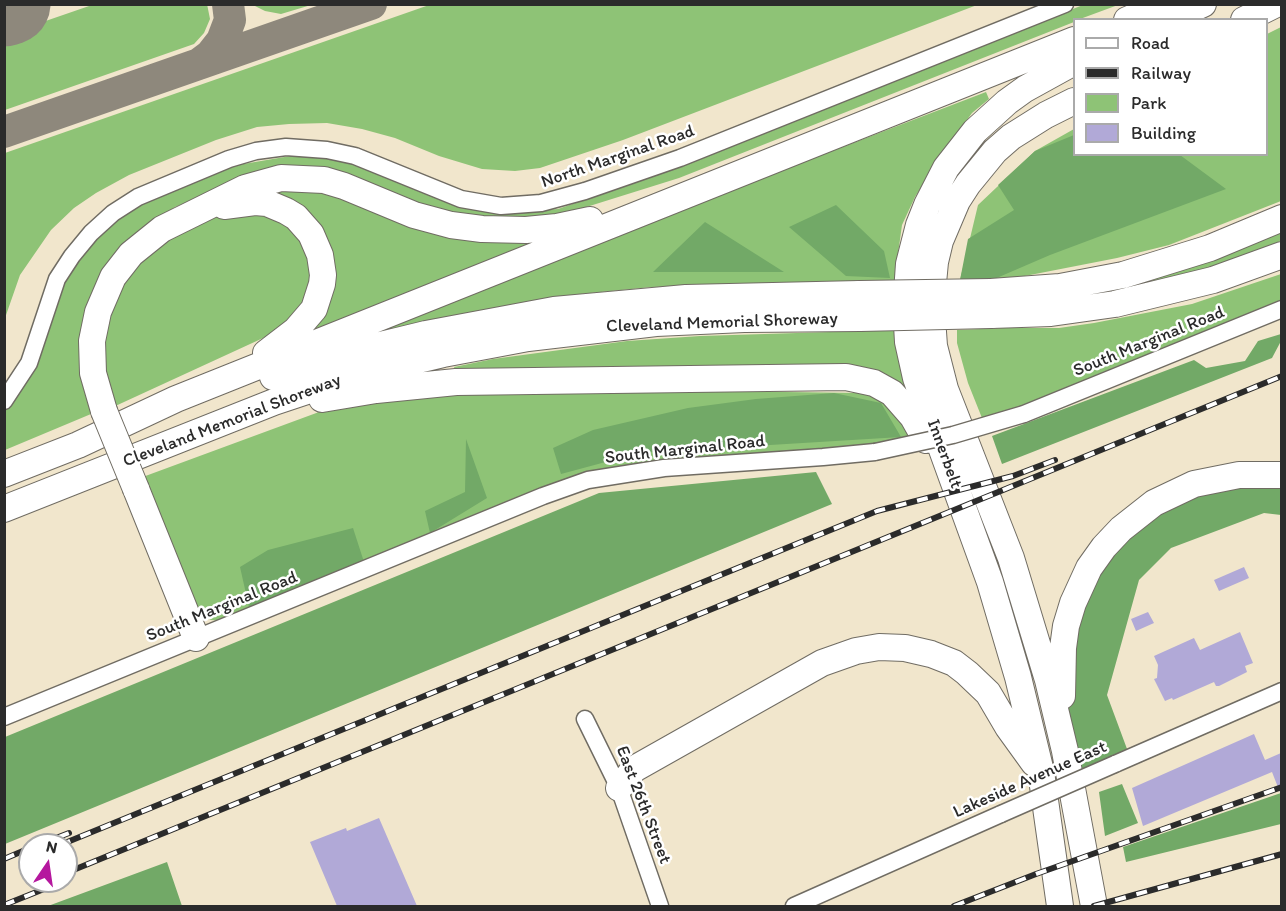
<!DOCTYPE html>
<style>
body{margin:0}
#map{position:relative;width:1286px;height:911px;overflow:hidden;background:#f1e6cc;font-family:Itim,sans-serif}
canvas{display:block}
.frame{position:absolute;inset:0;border:6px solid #2b2b2b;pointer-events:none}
.legend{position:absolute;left:1073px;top:18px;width:195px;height:138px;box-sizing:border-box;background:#fff;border:2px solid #aaa;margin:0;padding:8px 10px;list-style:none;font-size:18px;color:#2b2b2b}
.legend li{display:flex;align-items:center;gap:12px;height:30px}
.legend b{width:30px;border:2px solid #aaa}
.north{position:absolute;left:18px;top:833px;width:60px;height:60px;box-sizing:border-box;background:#fff;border:2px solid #aaa;border-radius:50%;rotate:13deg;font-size:16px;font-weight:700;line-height:24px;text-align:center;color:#2b2b2b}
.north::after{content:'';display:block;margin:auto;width:21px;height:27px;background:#b5179e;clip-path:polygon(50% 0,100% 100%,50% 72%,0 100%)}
</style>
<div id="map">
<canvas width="1286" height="911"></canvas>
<div class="frame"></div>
<ul class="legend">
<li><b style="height:8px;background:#fff"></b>Road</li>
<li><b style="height:8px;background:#2b2b2b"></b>Railway</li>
<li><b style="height:16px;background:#8ec376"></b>Park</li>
<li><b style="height:16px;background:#b1a9d7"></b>Building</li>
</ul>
<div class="north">N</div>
</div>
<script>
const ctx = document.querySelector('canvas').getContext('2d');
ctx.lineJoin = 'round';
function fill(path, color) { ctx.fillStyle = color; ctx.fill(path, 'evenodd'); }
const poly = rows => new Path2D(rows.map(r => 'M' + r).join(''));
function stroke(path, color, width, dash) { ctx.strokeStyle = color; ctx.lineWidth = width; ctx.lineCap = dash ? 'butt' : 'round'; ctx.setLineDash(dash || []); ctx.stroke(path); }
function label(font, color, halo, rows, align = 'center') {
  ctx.font = font + ' Itim,sans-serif'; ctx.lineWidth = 5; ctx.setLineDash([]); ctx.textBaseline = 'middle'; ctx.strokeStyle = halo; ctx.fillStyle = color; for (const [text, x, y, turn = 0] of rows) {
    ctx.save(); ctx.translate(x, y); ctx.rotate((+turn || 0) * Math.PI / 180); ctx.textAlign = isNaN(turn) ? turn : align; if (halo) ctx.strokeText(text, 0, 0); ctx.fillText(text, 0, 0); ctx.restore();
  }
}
const green = poly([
 [207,4,210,19,204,33,194,44,5,110,5,35,92,5],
 [432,4,977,4,977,5,623,140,540,168,515,171,482,169,439,156,395,138,362,129,327,123,289,124,257,127,216,140,129,175,96,193,74,208,51,230,20,275,5,318,5,153],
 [253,5,311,5,281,14,265,11],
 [1083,5,1118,5,1080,19,1074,20,1074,22,679,178,564,214,508,219,454,214,369,186,223,187,175,207,141,231,85,375,91,414,5,450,5,410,25,384,64,279,101,231,129,209,214,169,308,153,357,163,511,212,558,209,633,183],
 [1281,27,1281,201,1169,245,1117,258,989,283,960,280,978,205,1035,151,1074,129,1074,154,1266,154,1267,34],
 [986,92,989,99,972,113,938,160,915,197,902,225,894,283,652,287,581,294,466,313,368,336,368,329],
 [273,187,322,188,536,242,311,332,330,300,332,261,267,194],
 [244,208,295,227,314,272,298,316,274,333,111,408,102,376,104,318,132,258,186,226],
 [1281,231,1281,240,1277,243,1212,267,1153,282,1151,277],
 [1281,274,1281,301,1098,376,1016,408,982,418,968,383,957,343,957,330,1003,328,1059,328,1094,323,1192,304],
 [894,330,906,393,895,384,456,373,454,367,493,359,627,341,700,336],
 [709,391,862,393,883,401,904,416,911,436,890,442,804,451,632,464,595,472,487,512,249,607,239,616,225,621,211,620,192,609,140,478,319,412,446,393]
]);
const forest = poly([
 [1074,135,1074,154,1180,155,1226,189,1050,255,992,280,960,280,968,239,1014,210,998,185,1035,151],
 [836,205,884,251,890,278,846,276,789,227],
 [705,222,784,272,653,272],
 [1281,334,1281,341,1272,358,1002,464,992,436,1194,360,1206,368,1245,361,1258,341],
 [834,393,881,403,901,437,639,453,561,474,553,448,593,430,688,408,756,399],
 [466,439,487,498,430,533,425,511,465,492],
 [816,472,832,504,5,844,5,737,599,493],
 [1281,476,1281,515,1264,513,1171,548,1139,580,1107,695,1130,757,1074,782,1063,745,1073,603,1154,503],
 [353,528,364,562,249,607,240,567,268,550],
 [1122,784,1138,823,1105,836,1099,792],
 [1281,793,1281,824,1126,862,1123,847],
 [167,862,182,906,48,906]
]);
const taxiway = poly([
 [199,64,211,55,222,41,230,20,228,4],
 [4,132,371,4]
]);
const runway = poly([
 [4,6,10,4]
]);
const building = poly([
 [1244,567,1249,578,1219,591,1214,580],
 [1148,612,1154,623,1136,631,1131,619],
 [1240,632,1253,663,1245,666,1247,672,1219,686,1216,686,1214,682,1173,700,1172,698,1165,701,1154,679,1157,678,1158,665,1154,656,1194,638,1200,650],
 [1254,734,1265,760,1281,753,1281,795,1272,772,1143,826,1132,788],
 [379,818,417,906,337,906,310,842,346,828,347,831]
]);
const minor = poly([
 [4,401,29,363,57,279,72,256,91,233,113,213,138,197,229,159,256,151,286,147,327,150,355,156,461,199,501,206,541,203,585,191,680,158,1065,4],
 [1024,414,1282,309],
 [4,717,543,496,588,480,664,468,823,457,875,452],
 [585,719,619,788,660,906],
 [1115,764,1282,691],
 [794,906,1001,814]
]);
const highway = poly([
 [1127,20,1164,4],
 [1168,20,1203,4],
 [1244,20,1276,4],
 [1074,101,1046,115,1011,137,995,151,968,184,957,201,940,241,935,262,931,304,934,346,945,389,1011,558,1048,680,1065,751,1094,906],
 [224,206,255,202,267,203,286,211,296,217,311,234,320,255,323,275,322,284,314,309,296,330,266,353],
 [991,292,1060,287,1123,275,1210,248,1282,218],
 [991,315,1051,313,1115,304,1213,280,1282,255],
 [273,377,340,355,426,334,554,310,686,298,860,294],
 [322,399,376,390,456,382,846,377,874,383,892,393,913,417,926,440],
 [104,411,93,373,92,341,98,312,113,277,131,254,162,229,245,188,281,178,324,180,344,186,414,215,451,225,482,229,526,230,557,227,590,220],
 [4,474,78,445,176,399,1074,40],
 [136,489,196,638],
 [4,509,274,402,358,374,443,354,528,338,656,323,744,319,860,318],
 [1062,696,1063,648,1066,626,1073,603,1089,568,1104,547,1121,529,1154,503,1194,484,1239,475,1282,475],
 [619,788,634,769,822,663,856,651,879,647,905,648,931,654,954,663,967,673,988,693,1008,727,1034,763],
 [1060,906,1041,772,1018,677,990,582,916,378,908,342,906,307,909,264,919,225,927,205,946,168,975,131,1007,102,1025,89,1074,62]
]);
const rail = poly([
 [38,845,69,833],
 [60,845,877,511,1013,476,1055,460],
 [4,859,30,848],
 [66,873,1282,376],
 [4,905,64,881],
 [954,906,1036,874,1282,787],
 [1094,906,1282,854]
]);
const minorBridge = poly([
 [875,452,953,435,1024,414],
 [1001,814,1115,764]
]);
const highwayBridge = poly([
 [860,294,991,292],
 [860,318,991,315],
 [104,411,136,489]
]);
const streetNames = [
 ["North Marginal Road",618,157,-19],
 ["Cleveland Memorial Shoreway",722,323,-2],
 ["South Marginal Road",1149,342,-22],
 ["Cleveland Memorial Shoreway",232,421,-21],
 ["South Marginal Road",685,450,-6],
 ["Innerbelt",944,454,70],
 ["South Marginal Road",222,607,-22],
 ["Lakeside Avenue East",1030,780,-24],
 ["East 26th Street",643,805,69]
];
fill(green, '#8ec376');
fill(forest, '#72a967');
stroke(taxiway, '#8e887c', 32);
stroke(runway, '#8e887c', 81);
fill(building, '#b1a9d7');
stroke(minor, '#706c63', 19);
stroke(highway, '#706c63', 28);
stroke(minor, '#fff', 16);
stroke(highway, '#fff', 26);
stroke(rail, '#2b2b2b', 6);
stroke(rail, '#fff', 4, [11]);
stroke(minorBridge, '#706c63', 19, []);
stroke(highwayBridge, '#706c63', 28, []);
stroke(minorBridge, '#fff', 16);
stroke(highwayBridge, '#fff', 26);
label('18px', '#2b2b2b', '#fff', streetNames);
</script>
